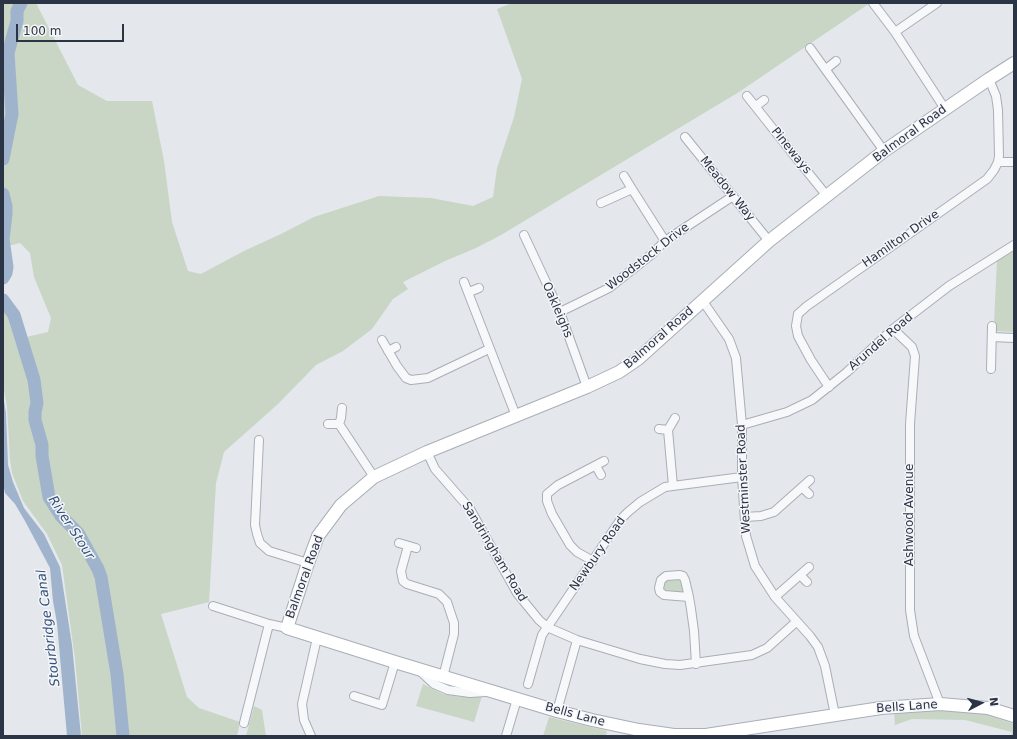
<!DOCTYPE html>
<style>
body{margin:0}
#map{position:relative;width:1017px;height:739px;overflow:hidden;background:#e4e7ec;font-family:"DejaVu Sans",sans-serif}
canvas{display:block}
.frame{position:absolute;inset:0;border:4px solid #2b3445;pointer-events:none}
.north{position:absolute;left:961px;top:683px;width:40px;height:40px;-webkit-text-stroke:3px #f4f6f9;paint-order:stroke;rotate:84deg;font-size:11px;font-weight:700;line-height:16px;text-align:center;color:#2b3445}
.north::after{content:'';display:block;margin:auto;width:14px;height:18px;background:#2b3445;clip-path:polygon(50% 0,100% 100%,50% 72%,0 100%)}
.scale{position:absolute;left:16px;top:24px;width:108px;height:18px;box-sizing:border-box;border:2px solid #2b3445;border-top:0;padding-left:5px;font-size:12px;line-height:14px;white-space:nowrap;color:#2b3445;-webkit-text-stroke:3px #f4f6f9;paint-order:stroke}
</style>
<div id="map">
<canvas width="1017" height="739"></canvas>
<div class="frame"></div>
<div class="north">N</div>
<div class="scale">100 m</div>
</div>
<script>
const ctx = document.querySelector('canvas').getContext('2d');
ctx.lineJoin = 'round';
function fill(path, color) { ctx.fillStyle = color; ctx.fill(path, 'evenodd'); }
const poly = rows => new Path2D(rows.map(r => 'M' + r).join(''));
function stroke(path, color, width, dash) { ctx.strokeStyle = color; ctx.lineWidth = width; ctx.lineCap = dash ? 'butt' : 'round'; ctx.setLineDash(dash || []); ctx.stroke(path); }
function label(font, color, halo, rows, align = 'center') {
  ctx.font = font + ' "DejaVu Sans",sans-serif'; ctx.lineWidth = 3; ctx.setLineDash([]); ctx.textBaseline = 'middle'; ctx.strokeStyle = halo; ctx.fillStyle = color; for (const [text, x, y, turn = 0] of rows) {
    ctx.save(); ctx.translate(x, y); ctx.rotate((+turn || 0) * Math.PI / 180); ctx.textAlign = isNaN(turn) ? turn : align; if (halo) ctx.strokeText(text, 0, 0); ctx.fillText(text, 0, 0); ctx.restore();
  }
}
const green = poly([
 [3,3,36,3,78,85,107,101,152,101,164,161,172,222,188,271,201,274,244,251,281,234,314,217,379,196,431,198,473,206,493,197,497,168,514,117,522,79,497,9,512,3,870,3,739,92,501,235,476,248,445,261,403,282,408,289,393,299,372,329,343,351,316,365,278,404,224,452,216,483,209,602,161,614,187,697,199,708,240,722,237,736,82,736,75,659,62,565,47,534,23,501,12,473,10,459,7,407,3,384,3,300,14,315,22,338,48,332,51,318,34,277,30,253,20,243,4,247,7,267,6,273,3,278],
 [1014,251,1014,332,996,331,994,323,997,260],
 [667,578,681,579,685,589,682,594,664,592,662,588],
 [423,684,443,694,461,697,482,696,474,722,416,706],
 [254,706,262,710,266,736,246,736],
 [934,709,976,711,1014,724,1014,736,1011,736,1012,732,965,720,912,719,895,725,894,712],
 [549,717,607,731,606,736,543,736]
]);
const water = poly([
 [3,395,6,413,8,465,13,482,24,508,44,534,60,567,72,645,81,736,67,736,57,623,53,601,50,568,25,521,15,504,5,493,3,483]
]);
const river = poly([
 [3,159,12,114,8,53,17,21,17,11,21,3],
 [3,194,6,206,6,214,3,239],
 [3,239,7,267,6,273,3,278],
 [3,300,14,315,34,380,37,403,35,412,35,420,42,445,42,456,49,497,61,516,78,533,98,569,101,577,117,674,123,736]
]);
const street = poly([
 [873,3,895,32,945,109],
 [895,32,937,3],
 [810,48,884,151],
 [826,69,836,61],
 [747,96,789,149,827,196],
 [756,106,764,100],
 [685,137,769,241],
 [998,162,1014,162],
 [624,176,632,189,665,241],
 [601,203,632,189],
 [524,235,560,312,587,387],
 [464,282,516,416],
 [469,292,479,288],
 [702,300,729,339,736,358,742,425,742,477,746,536,755,566,775,597,810,636,818,647,825,666,835,715],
 [560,312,609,288,652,254,665,241,733,196],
 [893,329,912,347,915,356,910,424,910,610,914,636,940,704],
 [992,337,1014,338],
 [382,340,397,366,406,378,411,380,428,378,489,349],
 [388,351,396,347],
 [991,369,992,326],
 [829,387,811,360,798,336,796,326,798,314,807,306,987,179,994,170,998,162,999,156,998,110,996,96,989,79],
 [328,424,339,424,341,418,342,408],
 [339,424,374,477],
 [742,425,787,412,812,400,847,372,893,329,949,286,1014,245],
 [659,429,668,430],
 [259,440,255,525,257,534,260,543,269,551,308,563],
 [427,452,435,469,470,509,517,593,539,620,547,627,577,640,640,659,665,664,680,665,752,655,767,648,796,622],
 [596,466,601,475],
 [673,486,668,430,675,418],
 [802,487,809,494],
 [745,517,761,516,774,512,810,480],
 [399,543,416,548],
 [408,546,401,571,403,581,407,584,439,594,447,602,454,623,454,634,443,677],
 [593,561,577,552,570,545,552,514,547,501,547,494,558,485,604,461],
 [800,575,807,582],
 [689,597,664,595,660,592,659,588,661,580,666,576,680,575,683,576,685,580,689,597,691,609,694,631,696,664],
 [775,597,809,567],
 [213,606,269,624,287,628],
 [419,670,434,684,448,690,470,693,486,692],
 [528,684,542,635,621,519,628,512,640,502,665,487,742,477],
 [354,696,382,705,395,662],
 [557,711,577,640],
 [244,723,269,624],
 [311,736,304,720,302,704,317,638],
 [506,736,517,699]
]);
const secondary = poly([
 [1014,63,989,79,884,151,769,241,638,359,619,372,587,387,427,452,374,477,341,505,318,536,308,563,287,628,395,662,557,711,592,720,639,730,674,735,706,735,881,708,940,704,988,708,1014,716]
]);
const streetNames = [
 ["Balmoral Road",910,134,-36],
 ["Pineways",791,151,51],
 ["Meadow Way",727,189,51],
 ["Hamilton Drive",901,239,-35],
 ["Woodstock Drive",648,257,-38],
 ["Oakleighs",557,310,67],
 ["Balmoral Road",659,338,-41],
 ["Arundel Road",881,342,-41],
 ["Westminster Road",744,479,-93],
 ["Ashwood Avenue",910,515,-90],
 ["Sandringham Road",494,552,59],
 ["Newbury Road",598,554,-55],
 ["Balmoral Road",305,577,-70],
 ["Bells Lane",907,707,-4],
 ["Bells Lane",575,715,15]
];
const waterNames = [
 ["River Stour",71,528,57],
 ["Stourbridge Canal",49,628,-97]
];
fill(green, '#c9d6c5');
fill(water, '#9fb4cc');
stroke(river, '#9fb4cc', 13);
stroke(street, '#a9aeb7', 10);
stroke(secondary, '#a9aeb7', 14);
stroke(street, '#f7f8fa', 8);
stroke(secondary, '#fff', 12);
label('12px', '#2b3445', '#f4f6f9', streetNames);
label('italic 13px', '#34527a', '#f4f6f9', waterNames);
</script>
